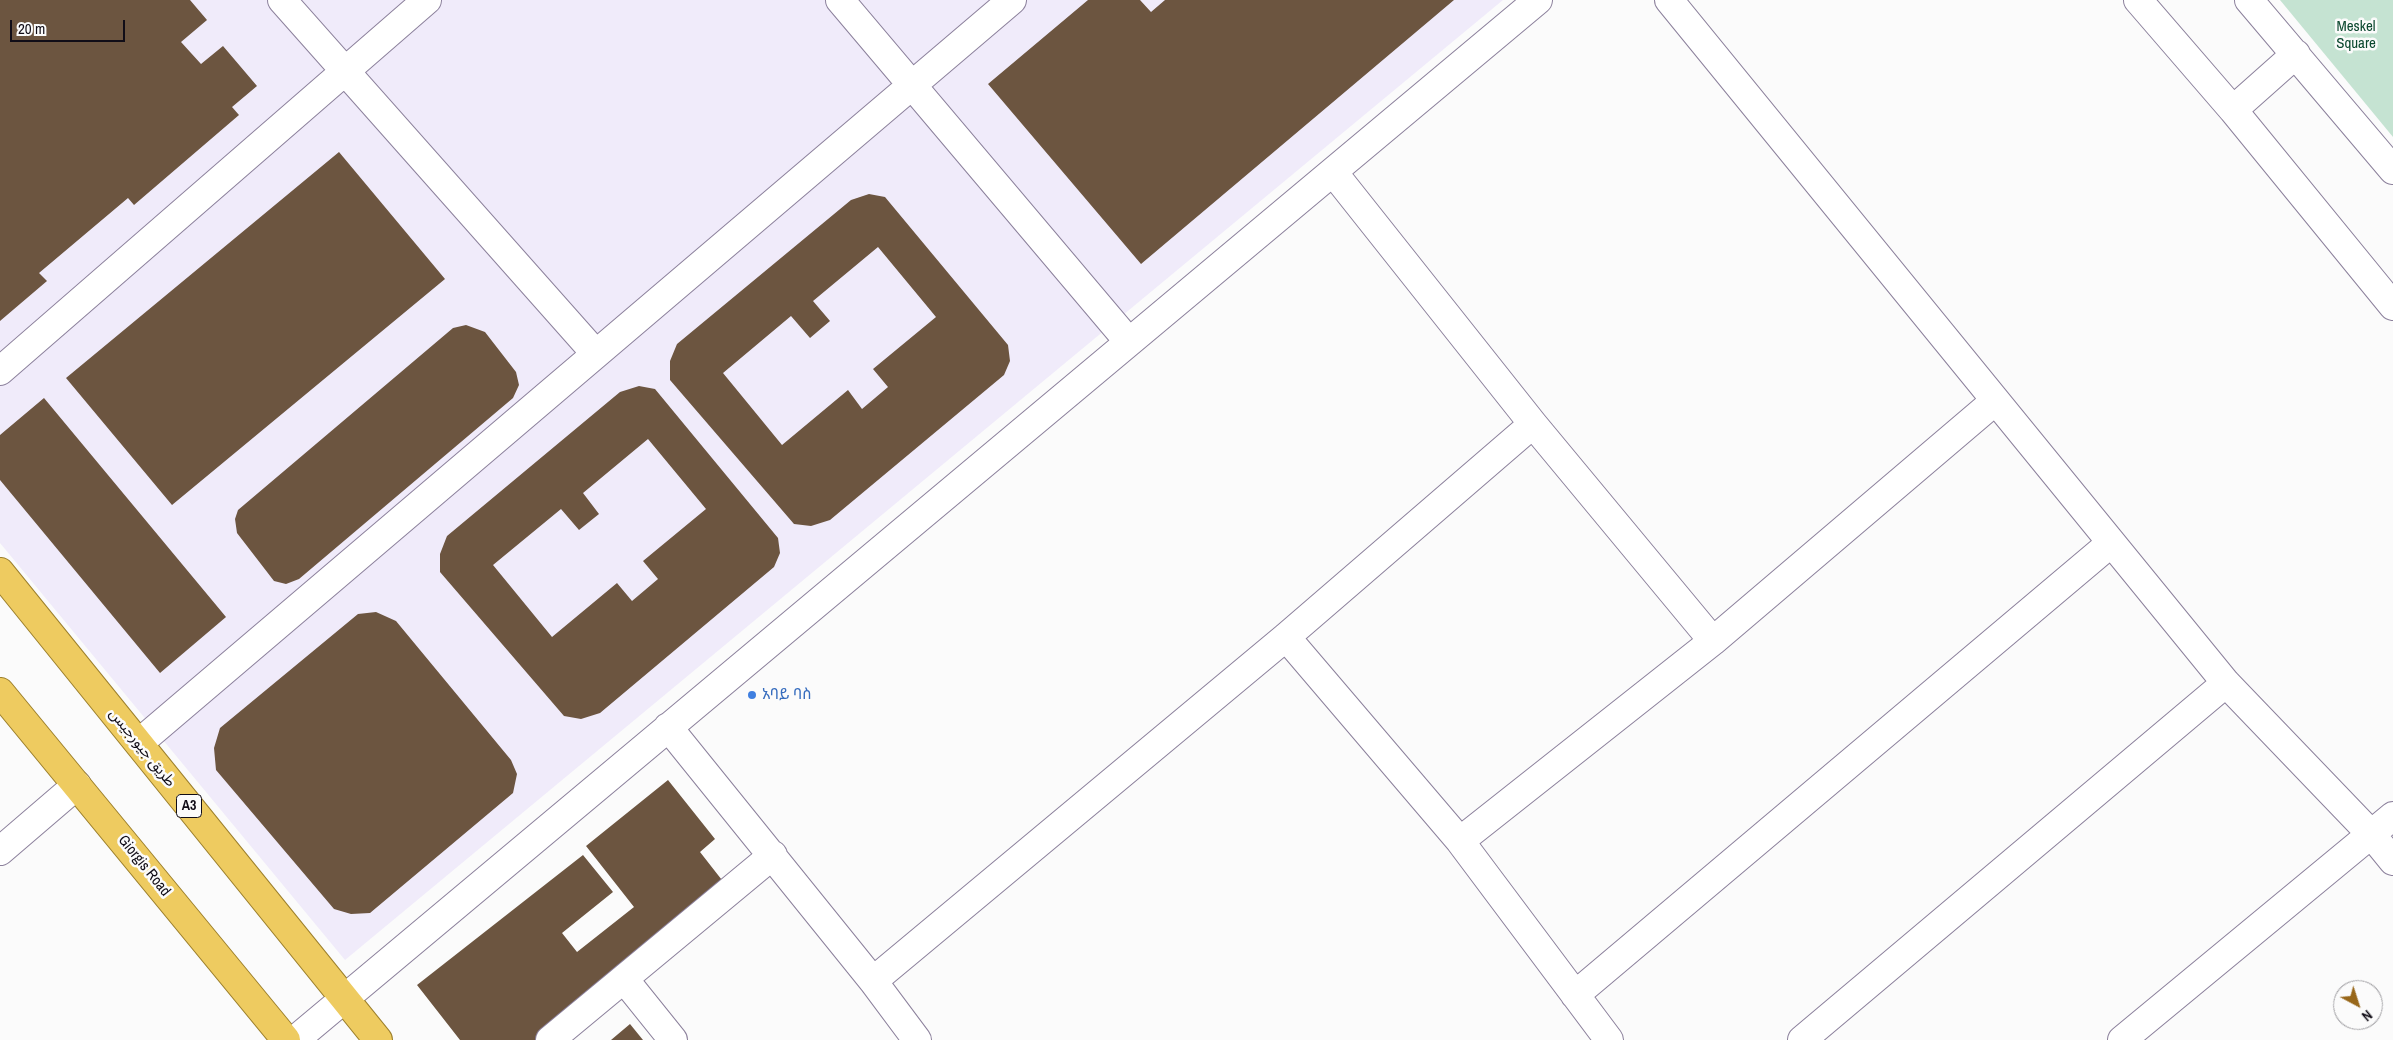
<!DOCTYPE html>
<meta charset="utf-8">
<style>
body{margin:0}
#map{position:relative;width:2393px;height:1040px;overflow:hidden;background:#fbfbfb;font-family:"Archivo Narrow",sans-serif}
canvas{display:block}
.north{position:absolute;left:2333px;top:980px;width:50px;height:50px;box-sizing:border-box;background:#fbfbfb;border:1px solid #9d9ca0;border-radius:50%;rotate:140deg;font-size:14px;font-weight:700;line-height:20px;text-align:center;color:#110d17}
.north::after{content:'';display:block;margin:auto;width:18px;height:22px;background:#98671a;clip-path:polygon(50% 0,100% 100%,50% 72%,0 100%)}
.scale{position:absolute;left:10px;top:20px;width:115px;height:22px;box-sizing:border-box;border:2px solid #110d17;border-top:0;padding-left:6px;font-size:15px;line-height:18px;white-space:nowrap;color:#110d17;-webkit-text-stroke:4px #fbfbfb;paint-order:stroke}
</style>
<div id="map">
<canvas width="2393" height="1040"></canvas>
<div class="north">N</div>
<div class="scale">20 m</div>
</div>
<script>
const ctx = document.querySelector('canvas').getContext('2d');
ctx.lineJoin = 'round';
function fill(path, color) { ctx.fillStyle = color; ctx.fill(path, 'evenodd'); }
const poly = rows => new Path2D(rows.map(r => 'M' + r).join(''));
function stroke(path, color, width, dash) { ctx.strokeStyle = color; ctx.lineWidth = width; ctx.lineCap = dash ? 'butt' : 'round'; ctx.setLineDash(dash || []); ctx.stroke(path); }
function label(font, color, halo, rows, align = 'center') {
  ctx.font = font + ' "Archivo Narrow","Noto Sans Arabic","Noto Sans Ethiopic",sans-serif'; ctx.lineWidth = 5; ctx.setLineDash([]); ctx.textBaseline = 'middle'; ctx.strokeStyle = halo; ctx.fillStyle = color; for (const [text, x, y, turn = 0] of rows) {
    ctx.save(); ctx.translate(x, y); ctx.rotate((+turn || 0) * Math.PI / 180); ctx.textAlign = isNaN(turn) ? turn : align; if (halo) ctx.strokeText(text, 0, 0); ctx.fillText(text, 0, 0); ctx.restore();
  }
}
const built = poly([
 [0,0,1503,0,345,960,0,543]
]);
const green = poly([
 [2280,0,2393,0,2393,137]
]);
const building = poly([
 [0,0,190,0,207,20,181,42,201,64,223,46,257,86,232,107,239,115,134,205,128,198,39,273,47,281,0,321],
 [1088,0,1140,0,1151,12,1165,0,1454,0,1141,264,988,84],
 [339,152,445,279,172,505,66,378],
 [869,194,885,197,1008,345,1010,361,1004,375,830,520,811,526,794,524,670,380,670,361,677,344,851,200],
 [878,247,936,317,873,369,888,387,862,409,848,390,782,445,723,373,791,316,810,338,830,321,813,301],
 [466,325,485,332,516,372,519,385,513,398,299,579,286,584,274,581,237,533,235,519,238,510,453,328],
 [639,386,655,389,778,538,780,553,774,567,600,713,581,719,564,716,440,572,440,554,447,536,620,392],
 [648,439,706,509,643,561,658,579,632,601,617,583,552,637,493,565,561,509,579,530,599,514,583,493],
 [44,398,226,617,160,673,0,480,0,435],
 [376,612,396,621,511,760,517,774,513,793,370,913,351,914,334,909,216,770,214,748,220,728,358,614],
 [668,780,715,839,700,852,736,898,543,1040,460,1040,417,985,583,855,613,892,562,933,577,952,634,907,586,846],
 [630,1024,643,1040,611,1040]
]);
const minor = poly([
 [282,0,596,354],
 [840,0,1129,342],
 [1669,0,2226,683,2371,834,2393,861],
 [1333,172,1533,424,1713,641],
 [0,371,427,0],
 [1286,637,1460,841,1609,1040],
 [668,727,873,981,917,1040],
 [139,743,1012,0],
 [1460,841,1713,641,1995,401],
 [0,851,77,785],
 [624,979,673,1040],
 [873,981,1286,637,1533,424],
 [1575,995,2111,543],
 [295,1040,1538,0],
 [550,1040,773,855],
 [1802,1040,2226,683],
 [2122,1040,2393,816]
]);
const tertiary = poly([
 [2138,0,2233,110,2393,306],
 [2249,0,2393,170],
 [2233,110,2296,54]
]);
const trunk = poly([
 [0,572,378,1040],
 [0,692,286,1040]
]);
const markers = [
 [752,695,5,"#3f7fe0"]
];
const shields = [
 [189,806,25]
];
const shieldNames = [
 ["A3",189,806]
];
const parkNames = [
 ["Meskel",2356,27],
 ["Square",2356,44]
];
const shopNames = [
 ["አባይ ባስ",762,695]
];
const streetNames = [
 ["طريق جيورجيس",142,748,51],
 ["Giorgis Road",144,866,51]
];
fill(built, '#f0ebfa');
fill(green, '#c5e3d2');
fill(building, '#6c5540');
stroke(minor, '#8c819c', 30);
stroke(tertiary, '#8c819c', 30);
stroke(trunk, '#9d802d', 30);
stroke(minor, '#fff', 28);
stroke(tertiary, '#fff', 28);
stroke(trunk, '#eecb60', 28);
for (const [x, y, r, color] of markers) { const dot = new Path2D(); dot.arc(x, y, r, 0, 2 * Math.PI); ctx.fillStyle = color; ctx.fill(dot); stroke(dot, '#fbfbfb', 2); }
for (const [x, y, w] of shields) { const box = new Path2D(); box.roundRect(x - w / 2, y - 11.5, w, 23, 4); ctx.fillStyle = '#fbfbfb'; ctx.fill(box); stroke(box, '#110d17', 1); }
label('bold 14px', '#110d17', null, shieldNames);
label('15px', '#0b482f', '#fbfbfb', parkNames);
label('15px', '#366cbe', '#fbfbfb', shopNames, 'left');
label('15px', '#110d17', '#fbfbfb', streetNames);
</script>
